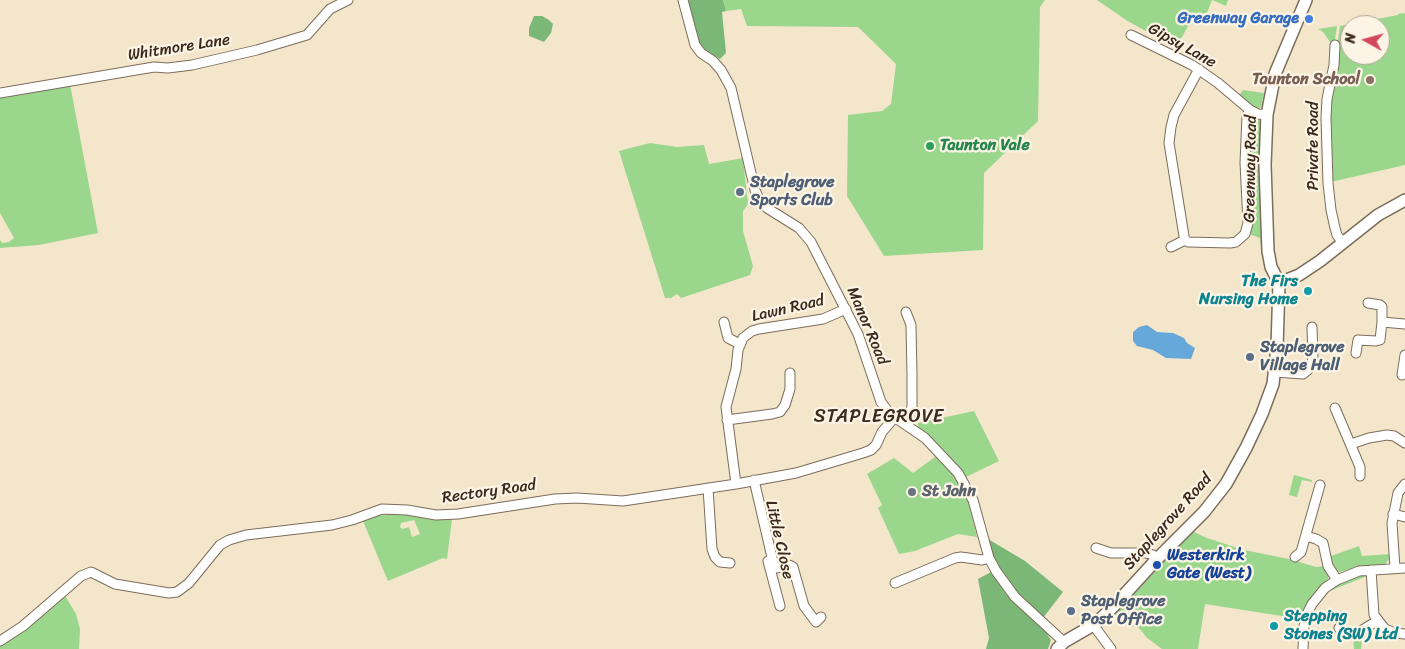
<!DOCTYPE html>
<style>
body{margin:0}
#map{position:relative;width:1405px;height:649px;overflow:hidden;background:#f4e6cb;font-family:Sriracha,sans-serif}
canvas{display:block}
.north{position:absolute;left:1340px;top:15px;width:50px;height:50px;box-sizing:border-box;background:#fcf5e5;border:1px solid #afa495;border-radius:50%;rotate:277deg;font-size:14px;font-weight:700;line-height:20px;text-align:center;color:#3b2a1e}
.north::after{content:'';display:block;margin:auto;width:18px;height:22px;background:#d1495b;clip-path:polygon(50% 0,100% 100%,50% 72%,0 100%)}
</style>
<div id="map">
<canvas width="1405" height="649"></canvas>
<div class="north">N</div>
</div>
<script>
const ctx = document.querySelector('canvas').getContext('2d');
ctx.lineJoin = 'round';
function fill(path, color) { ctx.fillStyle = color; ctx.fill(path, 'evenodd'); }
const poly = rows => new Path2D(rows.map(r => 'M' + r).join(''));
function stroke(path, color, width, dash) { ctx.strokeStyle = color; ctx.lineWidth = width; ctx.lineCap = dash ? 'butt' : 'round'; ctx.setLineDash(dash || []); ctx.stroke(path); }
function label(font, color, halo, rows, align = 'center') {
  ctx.font = font + ' Sriracha,sans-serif'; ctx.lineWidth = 4.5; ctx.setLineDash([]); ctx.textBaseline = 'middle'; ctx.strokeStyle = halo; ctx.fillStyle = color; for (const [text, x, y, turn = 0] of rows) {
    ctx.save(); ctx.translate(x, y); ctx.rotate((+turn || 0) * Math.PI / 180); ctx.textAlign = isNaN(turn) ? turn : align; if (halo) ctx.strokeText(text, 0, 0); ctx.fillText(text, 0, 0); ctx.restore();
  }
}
const green = poly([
 [723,0,1045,0,1040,7,1038,121,984,173,983,250,884,256,847,196,848,115,882,111,891,104,896,64,858,27,747,26,741,9,726,11],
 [1097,0,1228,0,1226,6,1212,0,1203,23,1196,23,1188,26,1176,48,1126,20],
 [1405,13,1405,165,1331,182,1330,99,1339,62,1337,46,1340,26,1398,15,1398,14],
 [1350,25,1380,25,1380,55,1350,55],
 [1337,26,1334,46,1333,46,1323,32,1318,29],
 [70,84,98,233,39,245,0,248,0,240,2,243,9,242,14,238,0,213,0,96],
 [1243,90,1264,93,1261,107,1257,109,1238,97],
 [1256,118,1260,120,1260,171,1263,257,1262,258,1260,238,1249,234,1248,196,1251,119],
 [650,143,677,147,704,145,709,164,743,158,747,196,749,203,743,211,743,231,753,266,750,275,681,298,677,294,671,298,665,298,619,151],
 [974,411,999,461,966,477,959,467,918,428,918,423],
 [939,454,956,475,969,504,977,537,958,534,915,551,899,554,878,508,882,505,867,474,894,458,913,473],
 [1294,475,1312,480,1312,482,1302,480,1297,497,1289,495],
 [394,513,452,519,447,559,443,558,388,581,363,521,377,516],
 [414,520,420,534,412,537,409,527,403,529,400,527,401,523],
 [1192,531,1207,538,1244,550,1289,559,1316,567,1324,566,1329,576,1327,581,1317,591,1307,604,1301,619,1205,604,1198,649,1162,649,1147,638,1139,628,1122,624,1115,615],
 [1359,546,1362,556,1390,554,1390,558,1385,564,1360,566,1340,572,1335,570,1333,566,1331,556],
 [1361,574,1367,576,1325,593,1338,582],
 [64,594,76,614,80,629,79,649,0,649,0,644],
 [1363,632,1361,649,1354,649,1353,636]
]);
const forest = poly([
 [687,0,723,0,726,11,722,12,726,53,720,59,702,48,698,43],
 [534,16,542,16,549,20,553,24,551,33,544,42,529,36,529,28],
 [988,539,1025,561,1063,592,1043,618,1024,603,993,560],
 [991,572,1006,594,1046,632,1051,640,1048,649,986,649,989,638,978,579]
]);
const water = poly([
 [1147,325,1157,332,1173,333,1184,338,1187,343,1195,348,1191,359,1166,358,1153,350,1137,346,1133,341,1133,332,1139,327]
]);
const minor = poly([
 [683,0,695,45,701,53,713,61,721,70,731,88,755,190,759,199,767,208,799,228,811,242,858,334,881,402,890,414,925,438,958,473,973,500,989,558,996,571,1015,597,1064,642],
 [1131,35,1192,65,1218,83,1250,110,1258,114,1267,115],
 [1335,45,1334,65,1327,99,1326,117,1328,183,1331,210,1335,228,1337,235,1343,243],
 [1199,69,1174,115,1171,127,1169,143,1184,236,1185,240,1188,242,1230,243,1236,242,1245,234,1248,223,1245,163,1247,116,1250,110],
 [0,93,154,67,168,68,192,65,257,50,307,35,330,9,348,0],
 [1171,247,1185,240],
 [1368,303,1380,305,1382,307,1382,322],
 [906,312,911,325,912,375,912,406,908,426],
 [724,322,728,338,740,344],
 [1356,353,1358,340,1376,341,1380,340,1382,322,1405,324],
 [1275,372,1303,374,1308,370,1313,359,1312,327],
 [1402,375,1405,355],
 [1335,408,1360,467,1360,476],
 [727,420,772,414,780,412,785,405,790,389,790,373],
 [1351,444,1369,438,1387,435,1394,436,1405,443],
 [754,480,774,566,777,568,789,565,793,567,804,606,816,622,821,617],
 [736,484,726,407,736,369,738,350,743,338,752,331,759,329,823,319,846,309],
 [708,488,712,549,715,557,720,562,730,563],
 [1393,514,1405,517],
 [1306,536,1316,539,1323,543,1328,566,1337,580],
 [1096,548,1111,553,1146,553,1153,555,1157,559],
 [1295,557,1301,552,1320,485],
 [768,561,780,606],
 [1395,568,1392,523,1398,493,1405,484],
 [1371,570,1374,615,1385,629,1395,633,1405,634],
 [895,583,955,558,961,557,982,560,989,558],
 [1094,626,1111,649],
 [1339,628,1346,633,1359,632,1377,621],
 [0,641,23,626,81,576,91,572,115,584,169,593,177,592,189,583,220,545,229,540,246,535,332,525,352,520,382,509,407,510,436,515,458,514,555,499,577,498,623,501,736,484,796,473,863,453,871,450,876,445,882,432,894,418],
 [1303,649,1304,626,1308,612,1312,604,1325,588,1337,580,1359,571,1405,568]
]);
const major = poly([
 [1279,283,1271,267,1268,251,1265,165,1267,115,1275,74,1306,0],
 [1279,283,1299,275,1320,261,1378,215,1405,200],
 [1057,649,1064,642,1095,624,1113,607,1157,559,1204,512,1226,484,1246,448,1262,414,1273,384,1277,348,1279,283]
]);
const markers = [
 [1309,19,5,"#3f7fe0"],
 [1370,80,5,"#8d6e63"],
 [930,146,5,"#2e9e5b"],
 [740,192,5,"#5c6f8a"],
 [1308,291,5,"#0f9aa8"],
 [1250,357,5,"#5c6f8a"],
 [912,492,5,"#6b7280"],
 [1157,565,5,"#1a4fb4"],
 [1071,611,5,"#5c6f8a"],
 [1274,626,5,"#0f9aa8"]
];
const shopNames = [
 ["Greenway Garage",1299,19]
];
const streetNames = [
 ["Gipsy Lane",1182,46,29],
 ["Whitmore Lane",179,48,-9],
 ["Private Road",1314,146,-90],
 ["Greenway Road",1251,169,-89],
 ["Lawn Road",788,309,-13],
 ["Manor Road",867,326,67],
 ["Rectory Road",489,492,-8],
 ["Staplegrove Road",1168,522,-48],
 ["Little Close",779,540,77]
];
const educationNames = [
 ["Taunton School",1360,80]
];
const leisureNames = [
 ["Taunton Vale",940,146]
];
const serviceNames = [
 ["Staplegrove",750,183],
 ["Sports Club",750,201],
 ["Staplegrove",1260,348],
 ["Village Hall",1260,366],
 ["Staplegrove",1081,602],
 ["Post Office",1081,620]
];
const cultureNames = [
 ["The Firs",1298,282],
 ["Nursing Home",1298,300],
 ["Stepping",1284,617,"left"],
 ["Stones (SW) Ltd",1284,635,"left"]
];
const worshipNames = [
 ["St John",922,492]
];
const transitNames = [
 ["Westerkirk",1167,556],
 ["Gate (West)",1167,574]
];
const quarterNames = [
 ["STAPLEGROVE",879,417]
];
fill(green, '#9ad78c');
fill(forest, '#7bb878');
fill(water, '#65a8d9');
stroke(minor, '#7c6c5b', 11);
stroke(major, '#7c6c5b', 14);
stroke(minor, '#fff', 9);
stroke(major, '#fff', 11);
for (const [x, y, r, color] of markers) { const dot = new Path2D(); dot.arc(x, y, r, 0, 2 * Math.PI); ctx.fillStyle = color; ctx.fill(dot); stroke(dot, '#fcf5e5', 2); }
label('bold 16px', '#366cbe', '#fcf5e5', shopNames, 'right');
label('16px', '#3b2a1e', '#fcf5e5', streetNames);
label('bold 16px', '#785e54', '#fcf5e5', educationNames, 'right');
label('bold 16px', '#27864d', '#fcf5e5', leisureNames, 'left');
label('bold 16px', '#4e5e75', '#fcf5e5', serviceNames, 'left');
label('bold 16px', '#0d838f', '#fcf5e5', cultureNames, 'right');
label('bold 16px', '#5b616d', '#fcf5e5', worshipNames, 'left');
label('bold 16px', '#164399', '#fcf5e5', transitNames, 'left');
ctx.letterSpacing = '1px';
label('19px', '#3b2a1e', '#fcf5e5', quarterNames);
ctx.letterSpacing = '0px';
</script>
